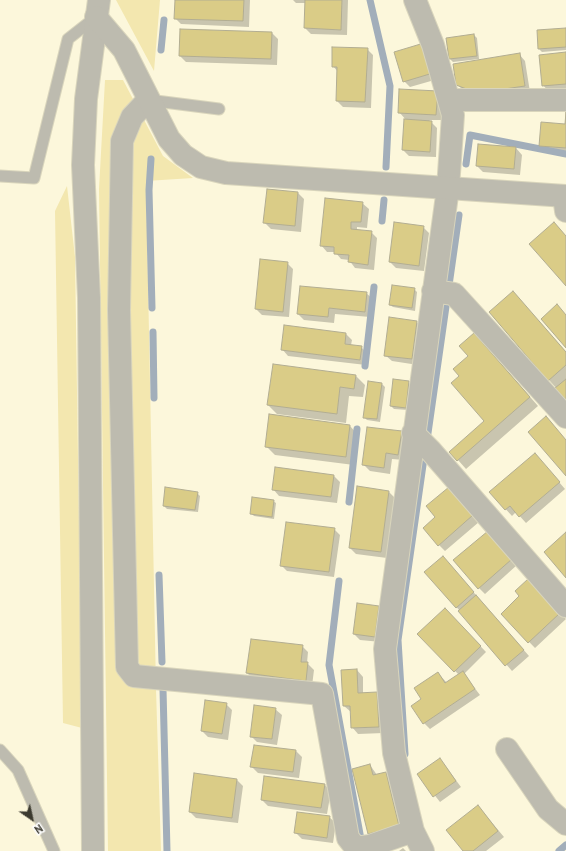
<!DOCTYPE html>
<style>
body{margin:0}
#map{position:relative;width:566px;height:851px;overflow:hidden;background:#fcf7db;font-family:"PT Sans",sans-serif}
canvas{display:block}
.north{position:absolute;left:12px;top:799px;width:40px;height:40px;-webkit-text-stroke:3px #fff;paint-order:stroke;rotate:146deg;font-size:11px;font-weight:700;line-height:16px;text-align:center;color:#3c3a2f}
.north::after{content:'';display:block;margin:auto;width:14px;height:18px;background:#3c3a2f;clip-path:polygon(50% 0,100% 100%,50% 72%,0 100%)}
</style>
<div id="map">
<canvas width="566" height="851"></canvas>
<div class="north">N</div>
</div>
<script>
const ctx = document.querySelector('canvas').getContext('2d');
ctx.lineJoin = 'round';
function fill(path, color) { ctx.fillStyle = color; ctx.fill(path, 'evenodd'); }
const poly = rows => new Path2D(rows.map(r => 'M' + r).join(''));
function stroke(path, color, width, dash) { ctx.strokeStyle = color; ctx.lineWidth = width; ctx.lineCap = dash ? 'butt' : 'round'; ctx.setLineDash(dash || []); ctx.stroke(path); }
const green = poly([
 [116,0,160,0,154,71],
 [105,80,123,80,163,156,193,178,146,181,156,689,161,851,108,851,99,189],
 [67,186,75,257,82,728,63,723,55,211]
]);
const shadow = poly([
 [176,0,250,0,249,27,181,24,175,18],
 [293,0,348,0,347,35,311,34,305,28,306,3,296,3],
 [566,29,566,50,542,52,539,49],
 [272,33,278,39,277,65,186,62,180,56],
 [474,35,477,38,479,59,453,62,450,59,447,39],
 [367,49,373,55,371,108,343,107,337,101,338,72,333,66],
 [430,50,438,79,410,87,404,81],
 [519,54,525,61,530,92,464,91,457,84],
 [566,54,566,90,549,92,543,85],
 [400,90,443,98,442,120,429,120,437,128,436,157,409,156,403,150,407,121,399,112],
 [566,122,566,154,546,152,540,146,566,125],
 [516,148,522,155,520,175,483,172,477,166],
 [268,190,298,193,304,199,301,232,271,229,264,222],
 [362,203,369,209,367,228,357,227,357,231,371,232,377,238,374,270,355,268,349,260,341,259,335,252,327,252,321,245],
 [423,227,429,233,424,271,396,268,390,262],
 [287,263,293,269,289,317,262,315,256,309],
 [414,289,417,292,415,311,393,307,390,305],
 [513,292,566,352,566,399,549,380],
 [366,293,373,299,370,317,335,314,334,323,304,320,298,314],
 [416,321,422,328,418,365,392,361,385,355],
 [346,334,352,340,351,345,361,347,367,353,366,365,288,356,282,349],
 [483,343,538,406,466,469,458,460,486,421,461,376],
 [356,376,365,385,363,397,349,396,346,423,277,414,268,405],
 [408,382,411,385,408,410,394,409,391,406],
 [382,384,385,387,380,422,367,420,364,417],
 [350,426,358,435,354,465,275,455,266,446],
 [401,432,407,438,404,460,392,459,390,474,370,471,364,465],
 [540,460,565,489,526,523,516,512,512,516,490,492],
 [334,476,340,482,337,503,279,496,273,489],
 [448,488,479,522,445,551,439,545,437,517],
 [389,492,395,498,387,558,356,554,350,548],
 [197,493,200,496,198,512,167,509,164,506],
 [273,501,276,503,274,519,254,516,251,513],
 [334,529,340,535,334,577,287,571,281,565],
 [487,532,517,565,485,594,479,588],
 [449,564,529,656,512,671,426,572],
 [528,580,566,619,535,648,502,614,521,596],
 [379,607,385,613,381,642,360,640,354,634],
 [445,609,486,652,464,674,480,695,430,729,424,723,422,699,438,673,447,683,459,675,419,634],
 [302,646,308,652,307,663,314,670,312,686,253,679,247,673],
 [357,670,363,677,363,694,377,693,383,699,384,733,358,734,352,727,351,712,344,706],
 [226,704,232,710,228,740,208,737,202,731],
 [275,709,282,715,277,745,257,742,251,736],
 [296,751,302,757,299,778,258,773,251,766],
 [440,759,461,787,440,802,418,774],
 [370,765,377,775,385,773,391,779,405,832,375,840,369,834],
 [265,777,324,784,331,791,327,814,268,806,262,800],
 [237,780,243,786,238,823,196,818,190,812],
 [478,806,504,837,486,851,464,851],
 [329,817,336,823,333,843,302,839,296,833],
 [403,848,406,851,399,851]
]);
const stream = poly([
 [370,0,390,86,386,167],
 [161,50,164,20],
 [151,159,149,190,152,308],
 [466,164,470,135,566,154],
 [382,221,384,200],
 [153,332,154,398],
 [365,366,374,287],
 [427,440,459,215],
 [349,502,357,429],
 [159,575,162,662],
 [339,581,329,665,362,845],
 [163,689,167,851],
 [405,754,398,640,425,451],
 [559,851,566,845]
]);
const building = poly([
 [175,0,244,0,243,21,174,19,175,0],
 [305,0,342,0,341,30,304,28,305,0],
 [566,28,566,47,538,49,537,30,566,28],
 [180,29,272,32,271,59,179,56,180,29],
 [474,34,477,56,449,59,446,38,474,34],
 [424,43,433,73,403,82,394,52,424,43],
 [332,47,368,48,365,102,336,101,337,67,332,67,332,47],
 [566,52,566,84,542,86,539,55,566,52],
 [520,53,525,86,477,93,456,85,453,64,520,53],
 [399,89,438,91,436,115,398,113,399,89],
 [566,112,566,148,539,146,541,122,565,124,566,112],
 [404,119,432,121,430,152,402,150,404,119],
 [478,144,516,147,514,169,476,166,478,144],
 [267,189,298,192,295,226,263,223,267,189],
 [325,198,363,202,361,222,351,222,351,229,372,231,368,265,348,262,349,255,334,254,334,247,320,246,325,198],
 [394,222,424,226,419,266,389,262,394,222],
 [554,222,566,236,566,286,529,244,554,222],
 [260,259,288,262,283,312,255,309,260,259],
 [392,285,415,288,412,308,389,305,392,285],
 [300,286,367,292,365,312,329,308,328,317,297,314,300,286],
 [513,291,566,352,566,365,548,381,489,312,513,291],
 [557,304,566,315,566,348,541,319,557,304],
 [389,317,417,321,412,359,384,356,389,317],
 [284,325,346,333,345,344,362,346,360,360,281,350,284,325],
 [474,333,530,397,457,461,449,452,484,421,451,383,459,376,453,369,468,356,459,346,474,333],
 [273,364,356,375,354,389,340,387,337,414,267,405,273,364],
 [393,379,409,381,406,408,390,406,393,379],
 [566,379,566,400,555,388,566,379],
 [368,381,382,383,377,419,363,418,368,381],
 [269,414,350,425,346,457,265,447,269,414],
 [546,416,566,440,566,476,528,432,546,416],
 [367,427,402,431,398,455,386,453,384,468,362,465,367,427],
 [535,453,560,482,519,517,510,506,505,510,489,492,535,453],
 [275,467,334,475,331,497,272,490,275,467],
 [357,486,389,491,381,552,349,548,357,486],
 [165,487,198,492,195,510,163,506,165,487],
 [449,487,473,515,438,546,423,528,435,517,426,506,449,487],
 [252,497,274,500,272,517,250,514,252,497],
 [286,522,335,528,329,572,280,566,286,522],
 [488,531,512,559,478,589,453,560,488,531],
 [566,532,566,578,544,552,566,532],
 [443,556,474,592,456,608,424,572,443,556],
 [528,579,560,613,528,643,501,614,519,596,515,591,528,579],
 [476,595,524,650,505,666,458,611,476,595],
 [357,603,379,606,375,637,353,634,357,603],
 [445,608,481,646,454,672,417,634,445,608],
 [251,639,303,645,301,662,308,662,306,681,246,673,251,639],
 [357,669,358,693,377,692,379,727,351,728,350,706,343,706,341,670,357,669],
 [463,671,475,689,423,724,411,706,421,699,414,688,438,672,445,683,463,671],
 [205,700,227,703,222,734,201,731,205,700],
 [254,705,276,708,272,739,250,737,254,705],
 [254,745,296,750,293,772,250,767,254,745],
 [440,758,456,781,433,797,417,774,440,758],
 [370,764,373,775,386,772,399,826,368,834,352,769,370,764],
 [194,773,237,779,232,818,189,812,194,773],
 [264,776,325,784,321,808,261,800,264,776],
 [478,805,498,831,473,851,463,851,446,830,478,805],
 [297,812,330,816,327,838,294,833,297,812]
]);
const service = poly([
 [148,100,219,109],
 [0,176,34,178,68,39,96,17],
 [0,750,18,770,54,851]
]);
const minor = poly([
 [415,0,433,45,453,115,448,188,385,649,394,753,413,831,423,851],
 [148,100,132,117,122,141,119,310,127,667,134,676,322,694,348,838,356,848,370,846,413,831],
 [450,100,566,100],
 [564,196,566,211],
 [433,291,454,294,566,417],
 [413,433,430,450,566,606],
 [507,749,548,809,566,824],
 [93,851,89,298,83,165,86,99,99,0]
]);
const tertiary = poly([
 [96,17,124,50,169,139,183,155,201,167,226,173,566,196]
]);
fill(green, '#f3e7af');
fill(shadow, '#0003');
stroke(stream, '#a2aeba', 7);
fill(building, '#dacc87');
stroke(building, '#b2ad92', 1);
stroke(service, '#d9d5bc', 13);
stroke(minor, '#d9d5bc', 24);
stroke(tertiary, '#d9d5bc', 24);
stroke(service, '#bdbbaf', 11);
stroke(minor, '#bdbbaf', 22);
stroke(tertiary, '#bdbbaf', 22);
</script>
